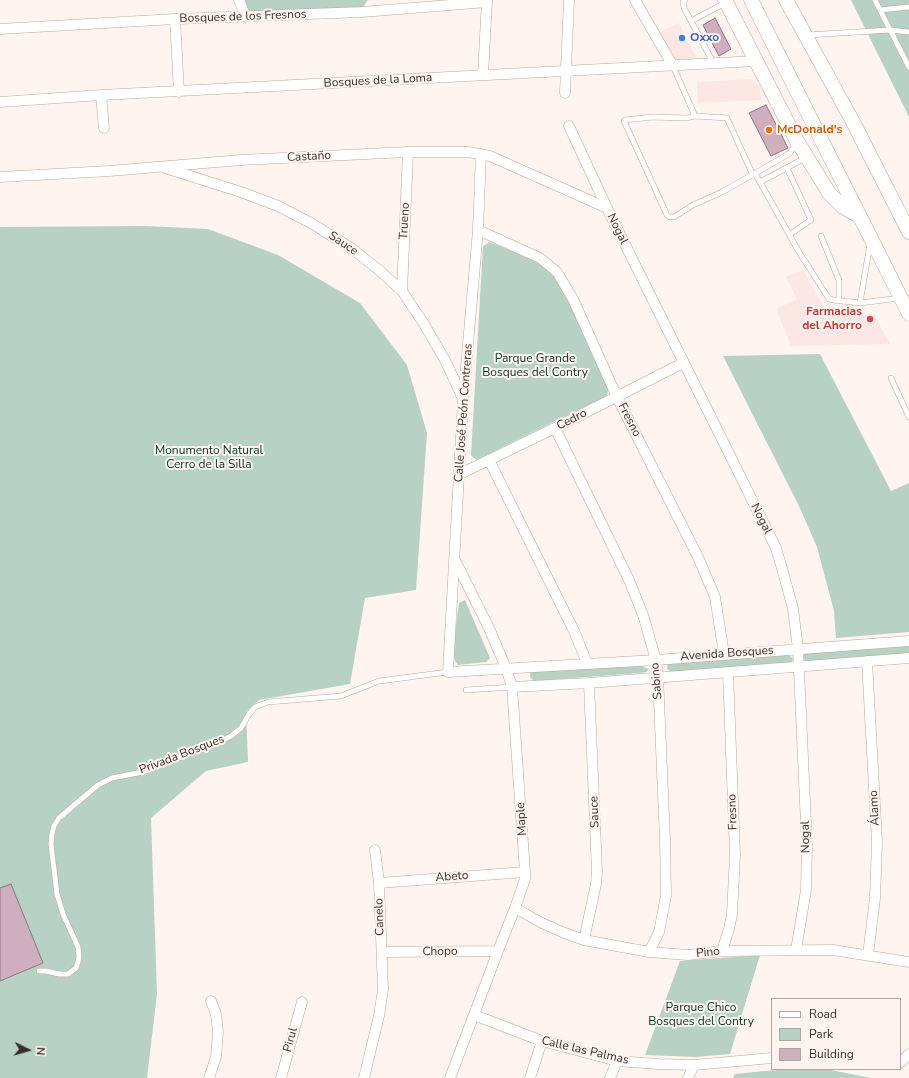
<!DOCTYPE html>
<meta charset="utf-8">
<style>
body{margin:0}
#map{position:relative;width:909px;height:1078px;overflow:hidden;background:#fff4ef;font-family:"Nunito Sans",sans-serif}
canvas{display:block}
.legend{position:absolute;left:771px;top:998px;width:130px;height:72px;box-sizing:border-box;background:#fff4ef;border:1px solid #b0a5a0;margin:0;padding:5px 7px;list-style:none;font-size:12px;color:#392f2a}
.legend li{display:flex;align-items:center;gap:8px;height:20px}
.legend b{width:20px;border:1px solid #b0a5a0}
.north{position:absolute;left:8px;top:1030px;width:40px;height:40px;-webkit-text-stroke:3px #fff4ef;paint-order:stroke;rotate:95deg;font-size:11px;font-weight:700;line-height:16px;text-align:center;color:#392f2a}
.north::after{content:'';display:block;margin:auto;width:14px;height:18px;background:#392f2a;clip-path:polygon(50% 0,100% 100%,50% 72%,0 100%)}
</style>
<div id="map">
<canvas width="909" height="1078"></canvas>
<ul class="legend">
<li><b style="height:5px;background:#fff"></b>Road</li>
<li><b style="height:11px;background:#b7d1c4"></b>Park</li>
<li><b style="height:11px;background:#cfaebd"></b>Building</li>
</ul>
<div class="north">N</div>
</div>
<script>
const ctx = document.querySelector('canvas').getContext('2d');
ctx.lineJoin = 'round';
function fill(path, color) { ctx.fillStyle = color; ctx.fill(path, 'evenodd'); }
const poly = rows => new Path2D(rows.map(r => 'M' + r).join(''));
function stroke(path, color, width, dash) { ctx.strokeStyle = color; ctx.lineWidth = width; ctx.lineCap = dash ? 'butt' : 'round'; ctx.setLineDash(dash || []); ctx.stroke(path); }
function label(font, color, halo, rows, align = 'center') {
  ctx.font = font + ' "Nunito Sans",sans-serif'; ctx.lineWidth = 4; ctx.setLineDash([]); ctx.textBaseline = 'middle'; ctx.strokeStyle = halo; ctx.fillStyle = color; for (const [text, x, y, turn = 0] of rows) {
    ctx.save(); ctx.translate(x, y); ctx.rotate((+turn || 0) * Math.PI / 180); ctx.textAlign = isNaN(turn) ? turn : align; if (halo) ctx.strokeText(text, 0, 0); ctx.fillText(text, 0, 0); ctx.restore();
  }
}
const commercial = poly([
 [679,23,697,59,675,60,660,32],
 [750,79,760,87,761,100,698,103,697,82],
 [803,270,829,316,874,315,890,344,791,346,776,309,797,299,786,277]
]);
const green = poly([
 [239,0,368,0,362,9,248,16],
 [851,0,909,0,909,117],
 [146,226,208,229,278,255,360,303,407,365,427,433,416,590,365,598,350,684,259,700,246,712,248,762,206,771,151,818,157,994,147,1078,0,1078,0,227],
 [490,242,537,262,555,277,566,296,609,386,607,396,476,460,471,455,483,246],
 [820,354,891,491,909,483,909,632,836,638,834,611,817,547,799,506,723,356],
 [465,600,490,658,486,662,458,665,455,661,453,649,459,603],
 [909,646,909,654,808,661,804,660,802,656,807,653],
 [788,655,793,658,792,662,671,672,667,669,668,663],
 [638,665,649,669,646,672,640,673,534,681,530,677,530,673,534,671],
 [760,955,730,1054,695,1057,645,1055,680,961],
 [794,1069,826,1069,871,1078,733,1078,735,1074,764,1071]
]);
const building = poly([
 [715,18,731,49,719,56,703,25,715,18],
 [766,105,788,148,771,156,749,113,766,105],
 [11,884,43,963,0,981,0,888,11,884]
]);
const lane = poly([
 [685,0,683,2,684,8,691,21,725,3],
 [875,0,909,67],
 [880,10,909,7],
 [691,21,714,64],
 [807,35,890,30,909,32],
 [673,66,695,116],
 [796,143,790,153,780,159,754,174,722,192,693,205,674,217,670,217,667,215,624,121,625,120,652,117,686,118,695,116,727,118,751,171,752,173,754,174,757,177,760,182,799,252,829,299,833,300,860,303,900,298],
 [787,168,811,220,790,234],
 [760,182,805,158],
 [821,236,839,280,839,300],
 [860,303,870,244],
 [891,378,909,417],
 [466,690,512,687],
 [39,971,46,971,59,974,68,974,76,968,78,962,79,956,78,947,63,914,57,894,51,844,52,834,54,826,59,818,98,785,112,778,143,772,217,743,231,736,241,728,249,714,255,707,268,702,341,696,379,681,448,672]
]);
const street = poly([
 [239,0,246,17],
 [635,0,673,66],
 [175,19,179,92],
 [0,29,175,19,362,12,487,2],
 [483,75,487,0],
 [565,93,569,0],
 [101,95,104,128],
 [0,102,101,95,757,61],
 [569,126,607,208,776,548,785,579,793,609,798,649,807,846,806,890,796,950],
 [481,154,478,230,463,401,448,672,656,660,909,641],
 [165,168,241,192,278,206,311,223,351,248,379,270,402,291,424,324,446,362,463,399],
 [0,177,109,171,241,160,408,152,468,152,490,156,607,208],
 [478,230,540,258,557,272,573,299,617,397,698,557,715,597,724,654],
 [402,291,408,152],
 [555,428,629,580,643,615,656,660,658,677,665,840,666,896,659,932,649,952],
 [489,460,574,631,587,663],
 [460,474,555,428,683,363],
 [867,661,877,842,875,898,868,955],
 [512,687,589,683,909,658],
 [379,883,525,872],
 [515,908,542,923,562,932,584,940,649,952,688,955,722,951,833,950,909,962],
 [584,940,596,884,597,872,589,683],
 [722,951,729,929,732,914,735,855,728,672],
 [382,952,498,951],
 [474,1015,542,1041,617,1061,658,1064,694,1065,772,1058],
 [900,1063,909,1054],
 [209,1078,216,1057,218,1032,216,1014,211,1001],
 [281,1078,302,1002],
 [364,1078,379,1016,383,989,379,883,375,850],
 [450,1078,498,951,515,908,525,879,525,872,512,687,506,668,489,628,456,562],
 [530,1078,542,1041],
 [610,1078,617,1061],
 [688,1078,694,1065]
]);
const secondary = poly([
 [725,0,797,141,829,193,843,207,859,216],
 [751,0,909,314],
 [786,0,852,120,909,232]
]);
const markers = [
 [682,38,4,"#3f7fe0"],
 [769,130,4,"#e8710a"],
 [870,319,4,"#e0444e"]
];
const streetNames = [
 ["Bosques de los Fresnos",243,17,-2],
 ["Bosques de la Loma",378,81,-3],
 ["Castaño",309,157,-3],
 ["Trueno",405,221,-87],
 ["Nogal",617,229,64],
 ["Sauce",343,244,34],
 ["Calle José Peón Contreras",464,413,-86],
 ["Cedro",572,420,-27],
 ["Fresno",629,420,63],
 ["Nogal",761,519,63],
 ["Avenida Bosques",727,654,-4],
 ["Sabino",657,681,-95],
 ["Privada Bosques",182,755,-21],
 ["Álamo",875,808,-93],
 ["Sauce",595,812,-92],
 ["Fresno",733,812,-92],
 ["Maple",522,819,-94],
 ["Nogal",806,837,-91],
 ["Abeto",452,877,-4],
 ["Canelo",380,917,-92],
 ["Chopo",440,952,-1],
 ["Pino",708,953,-6],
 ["Pirul",291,1040,-75],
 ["Calle las Palmas",585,1051,13]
];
const shopNames = [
 ["Oxxo",690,38]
];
const foodNames = [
 ["McDonald's",777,130]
];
const healthNames = [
 ["Farmacias",862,312],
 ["del Ahorro",862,326]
];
const parkNames = [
 ["Parque Grande",535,359],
 ["Bosques del Contry",535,373],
 ["Monumento Natural",209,451],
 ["Cerro de la Silla",209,465],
 ["Parque Chico",701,1008],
 ["Bosques del Contry",701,1022]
];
fill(commercial, '#fde7e4');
fill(green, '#b7d1c4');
fill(building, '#cfaebd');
stroke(building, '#8f7782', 1);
stroke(lane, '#bea698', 6);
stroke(street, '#bea698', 11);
stroke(secondary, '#bea698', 15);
stroke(lane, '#fff', 5);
stroke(street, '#fff', 10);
stroke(secondary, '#fff', 14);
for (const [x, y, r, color] of markers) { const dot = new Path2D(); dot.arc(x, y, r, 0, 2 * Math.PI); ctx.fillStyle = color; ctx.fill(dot); stroke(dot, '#fff4ef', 1.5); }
label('12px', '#392f2a', '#fff4ef', streetNames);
label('bold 12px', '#366cbe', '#fff4ef', shopNames, 'left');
label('bold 12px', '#c56008', '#fff4ef', foodNames, 'left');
label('bold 12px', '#be3a42', '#fff4ef', healthNames, 'right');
label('12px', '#033422', '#fff4ef', parkNames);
</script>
